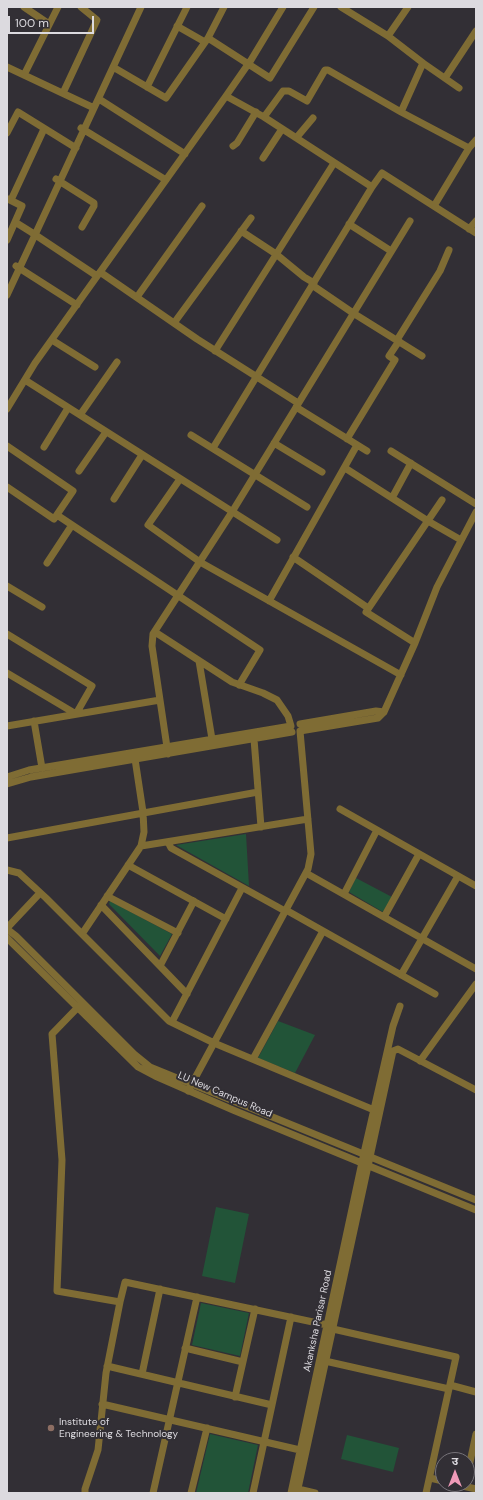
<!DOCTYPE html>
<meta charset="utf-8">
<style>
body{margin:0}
#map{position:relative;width:483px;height:1500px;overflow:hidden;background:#322f35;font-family:"DM Sans","Noto Sans Devanagari",sans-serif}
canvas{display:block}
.frame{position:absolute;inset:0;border:8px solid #dcdadf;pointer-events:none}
.north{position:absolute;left:435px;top:1452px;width:40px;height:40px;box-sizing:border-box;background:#322f35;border:1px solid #767379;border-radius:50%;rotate:0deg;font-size:11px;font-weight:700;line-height:16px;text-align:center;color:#dcdadf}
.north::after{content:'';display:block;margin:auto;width:14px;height:18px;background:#ef9ab8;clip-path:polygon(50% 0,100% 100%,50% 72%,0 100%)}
.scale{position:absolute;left:8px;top:16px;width:86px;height:18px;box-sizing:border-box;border:2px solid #dcdadf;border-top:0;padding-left:5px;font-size:12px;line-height:14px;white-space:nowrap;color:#dcdadf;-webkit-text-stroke:3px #322f35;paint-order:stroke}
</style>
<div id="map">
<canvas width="483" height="1500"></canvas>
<div class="frame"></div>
<div class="north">उ</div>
<div class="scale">100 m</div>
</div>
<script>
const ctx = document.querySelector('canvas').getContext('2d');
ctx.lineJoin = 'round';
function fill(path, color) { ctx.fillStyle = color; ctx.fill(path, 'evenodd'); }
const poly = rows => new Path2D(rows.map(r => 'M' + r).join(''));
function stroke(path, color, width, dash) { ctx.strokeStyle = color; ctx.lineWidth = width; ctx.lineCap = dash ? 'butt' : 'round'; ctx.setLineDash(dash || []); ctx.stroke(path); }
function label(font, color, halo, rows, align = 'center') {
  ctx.font = font + ' "DM Sans",sans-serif'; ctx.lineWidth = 4; ctx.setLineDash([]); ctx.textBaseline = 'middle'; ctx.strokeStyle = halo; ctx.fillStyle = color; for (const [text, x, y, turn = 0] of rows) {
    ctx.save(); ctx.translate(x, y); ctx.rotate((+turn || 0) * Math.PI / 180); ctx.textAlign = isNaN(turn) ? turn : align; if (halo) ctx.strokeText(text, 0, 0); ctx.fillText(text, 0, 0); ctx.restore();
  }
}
const green = poly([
 [246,834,249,886,176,845],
 [356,878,392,897,383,912,349,892],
 [110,901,172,934,160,956,109,904],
 [278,1021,315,1035,295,1073,258,1058],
 [216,1207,249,1214,235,1283,202,1276],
 [201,1303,249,1313,240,1356,192,1345],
 [210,1434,258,1445,248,1493,196,1493],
 [347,1435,399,1448,393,1472,341,1459]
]);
const minor = poly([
 [24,7,49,24],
 [177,26,205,42],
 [388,36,408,7],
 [208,38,224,7],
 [423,63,459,88],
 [7,67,94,108],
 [113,67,166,98,208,38,270,78,314,7],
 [24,75,58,7],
 [445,78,476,31],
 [147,87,187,7],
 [63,93,97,20,81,7],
 [226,96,264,117,283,91,289,91,307,101,325,70,328,70,401,112,423,63,388,36,341,7],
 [99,99,185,154],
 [401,112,469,148],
 [264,117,372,187,382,173,476,233],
 [81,128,166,180],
 [7,133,18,112,76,148],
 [297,137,313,118],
 [233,146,237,143,256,112],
 [263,158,282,129],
 [56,179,94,203,94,206,82,227],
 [11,200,44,129],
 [434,206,469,148,476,140],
 [15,222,31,232,97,276],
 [349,224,391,251],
 [469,229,476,221],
 [241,231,276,254,304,277,314,283],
 [7,240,22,206,8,199],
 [16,266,77,305],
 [100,272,197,339,298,403],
 [312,285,353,313,422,356],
 [7,295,141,7],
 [137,297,202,206],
 [174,323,251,218],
 [52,340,95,367],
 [397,340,440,271,449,250],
 [215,351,334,163],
 [25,380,277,540],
 [296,407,367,451],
 [7,409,35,363,226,96,251,60,283,7],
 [80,415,117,362],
 [191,435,307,507],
 [347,439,395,360,389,356,399,341],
 [274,443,322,472],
 [7,446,73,491,54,519,7,487],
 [44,447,68,408],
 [213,448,372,187],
 [391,451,476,504],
 [345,468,428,521,461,540],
 [79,471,106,432],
 [180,479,148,525,200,562,401,675],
 [392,498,411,463],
 [114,499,142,455],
 [57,515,260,650,239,685],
 [293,557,368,608],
 [47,563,72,525],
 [7,586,42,607],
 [269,601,357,445],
 [7,634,92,686,76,714,7,673],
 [415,643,366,612,442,500],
 [199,661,212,739],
 [34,721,42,768],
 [300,724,376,711,384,712],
 [7,726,160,700],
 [254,739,261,827],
 [168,754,152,646,153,634,232,512,410,221],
 [7,777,29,770,291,726,288,716,277,700,263,693,232,682,155,632],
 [7,784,31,777,292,732],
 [340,809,476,886],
 [7,838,258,792],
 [168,842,171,848,285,911],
 [141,846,308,819],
 [128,865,226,919],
 [7,870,19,873,46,898,169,1021,214,1043,374,1110],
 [306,873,476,969],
 [344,894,377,830],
 [107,896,178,933],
 [101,905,187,994],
 [286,910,435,994],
 [384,917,419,854],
 [7,928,40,893],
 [7,929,16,936,134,1054,150,1067,476,1200],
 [82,934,141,846,144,832,143,812,135,759],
 [7,938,138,1067,155,1076,233,1110,476,1210],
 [160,966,194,901],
 [401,975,458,876],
 [82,1003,52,1034,62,1160,57,1291,120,1302,106,1373,98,1450,85,1489,85,1493],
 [172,1022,242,888],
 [253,1059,323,931],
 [420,1061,476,984],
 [188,1091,308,869,311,854,300,731,378,718,384,712,415,643,437,587,476,512],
 [120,1302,125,1282,327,1325,333,1329,456,1357,426,1493],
 [185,1348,243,1362],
 [325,1361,449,1389],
 [107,1366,272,1405],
 [142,1374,160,1289],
 [450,1385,476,1392],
 [235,1397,255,1309],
 [102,1404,300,1450,304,1453],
 [467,1476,476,1434],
 [430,1478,443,1481],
 [454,1484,476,1489],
 [298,1489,315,1493],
 [153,1493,197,1297],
 [191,1493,207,1428],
 [253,1493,291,1317],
 [291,1493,364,1153,393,1026,400,1006],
 [297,1493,393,1051,398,1049,476,1090]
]);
const markers = [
 [51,1428,4,"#8d6e63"]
];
const streetNames = [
 ["LU New Campus Road",225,1095,23],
 ["Akanksha Parisar Road",318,1321,-78]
];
const poiNames = [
 ["Institute of",59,1422],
 ["Engineering & Technology",59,1434]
];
fill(green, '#225438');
stroke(minor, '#7f6c34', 7);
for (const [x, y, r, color] of markers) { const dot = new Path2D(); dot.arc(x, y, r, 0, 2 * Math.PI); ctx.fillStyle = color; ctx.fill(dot); stroke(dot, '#322f35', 1.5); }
label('10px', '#dcdadf', '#322f35', streetNames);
label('10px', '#dcdadf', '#322f35', poiNames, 'left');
</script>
